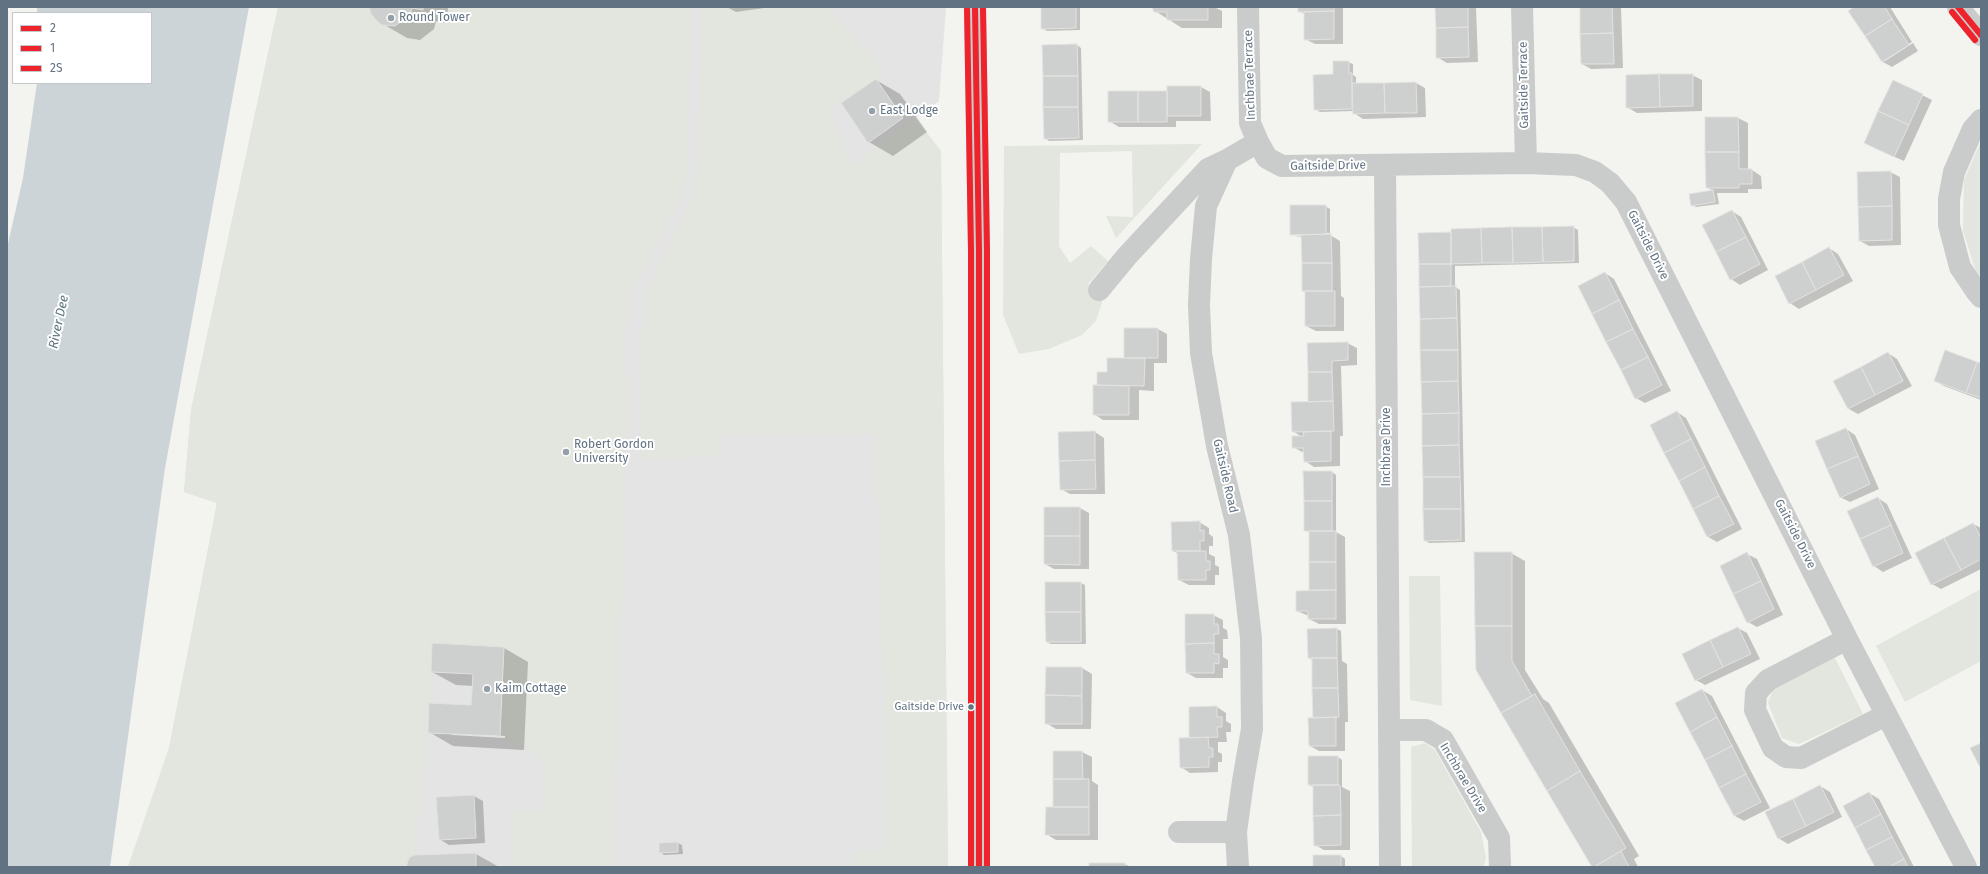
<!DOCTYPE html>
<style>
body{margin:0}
#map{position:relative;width:1988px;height:874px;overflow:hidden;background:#f3f3f0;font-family:"Fira Sans",sans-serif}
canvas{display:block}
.frame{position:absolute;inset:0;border:8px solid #617282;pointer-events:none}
.legend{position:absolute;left:12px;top:12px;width:140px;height:72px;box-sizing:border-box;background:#fff;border:1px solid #c0c7cd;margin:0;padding:5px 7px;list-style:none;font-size:12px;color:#617282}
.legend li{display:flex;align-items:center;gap:8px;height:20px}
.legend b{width:20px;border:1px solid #c0c7cd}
</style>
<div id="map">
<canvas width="1988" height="874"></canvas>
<div class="frame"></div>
<ul class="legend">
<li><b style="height:5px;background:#ee232c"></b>2</li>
<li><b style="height:5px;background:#ee232c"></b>1</li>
<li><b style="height:5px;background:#ee232c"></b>2S</li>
</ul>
</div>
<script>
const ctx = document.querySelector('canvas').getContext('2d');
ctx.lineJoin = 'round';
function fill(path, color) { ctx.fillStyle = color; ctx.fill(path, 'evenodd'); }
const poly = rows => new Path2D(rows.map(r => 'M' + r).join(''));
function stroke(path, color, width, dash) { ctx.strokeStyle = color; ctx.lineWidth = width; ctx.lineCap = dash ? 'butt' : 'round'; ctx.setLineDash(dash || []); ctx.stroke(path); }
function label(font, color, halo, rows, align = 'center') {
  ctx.font = font + ' "Fira Sans",sans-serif'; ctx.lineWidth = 4; ctx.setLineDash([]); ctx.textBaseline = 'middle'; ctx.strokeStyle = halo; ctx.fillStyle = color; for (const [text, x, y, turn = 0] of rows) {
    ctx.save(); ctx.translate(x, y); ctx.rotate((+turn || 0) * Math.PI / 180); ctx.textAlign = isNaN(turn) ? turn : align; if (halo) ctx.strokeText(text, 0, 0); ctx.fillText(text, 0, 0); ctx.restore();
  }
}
const built = poly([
 [278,7,946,7,939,101,915,118,941,151,948,867,128,867,169,748,217,503,184,492,191,410]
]);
const green = poly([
 [278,7,691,7,687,169,683,192,631,293,625,333,628,423,612,867,514,867,513,812,545,811,545,763,527,748,500,736,504,647,433,644,428,733,414,855,409,858,406,867,128,867,169,748,217,503,184,492,191,410],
 [702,7,830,7,836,17,885,73,841,103,828,109,852,167,915,118,941,151,948,867,853,867,853,851,888,850,876,434,719,435,719,456,663,458,640,457,641,335,647,292,694,193,697,170],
 [1981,141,1981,279,1976,272,1963,231,1964,180],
 [1202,144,1116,238,1106,216,1133,217,1132,151,1060,153,1059,246,1070,263,1091,246,1108,261,1088,284,1103,299,1096,321,1082,335,1049,349,1019,354,1003,315,1004,146],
 [1409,576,1440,576,1442,706,1410,700],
 [1981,589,1981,661,1905,702,1876,646],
 [1835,658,1863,714,1799,744,1782,738,1768,703,1774,687],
 [1425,743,1435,750,1481,832,1486,858,1484,867,1412,867,1411,747]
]);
const water = poly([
 [37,7,249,7,165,468,110,867,7,867,7,248,23,178,37,83,151,83,151,13,37,13]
]);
const shadow = poly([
 [370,7,448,7,447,23,436,21,434,29,420,40,407,38,383,24],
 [727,7,771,7,736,12],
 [1042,7,1080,7,1080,30,1047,31,1042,28],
 [1153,7,1214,7,1222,11,1222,28,1182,28,1155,11],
 [1299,7,1343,7,1343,44,1315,44,1305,39,1305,14,1299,11],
 [1436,7,1476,7,1478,62,1447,63,1437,57],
 [1581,7,1621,7,1623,68,1591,69,1582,64],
 [1856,7,1890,7,1912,42,1885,59,1885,61,1913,43,1918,51,1892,67,1883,62,1850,11],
 [1077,45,1081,48,1083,140,1049,141,1045,138],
 [1348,62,1353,64,1353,75,1356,77,1356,84,1416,83,1425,88,1426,117,1363,119,1354,113,1354,111,1320,112,1315,109,1334,75],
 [1692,75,1702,80,1702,111,1637,113,1627,107],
 [876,80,900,94,927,132,893,156,869,142],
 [1894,81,1932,100,1904,161,1874,148],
 [1168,87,1201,87,1210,92,1211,121,1176,121,1176,127,1119,127,1109,121,1168,92],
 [1706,118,1738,118,1748,123,1748,170,1752,170,1761,176,1762,189,1748,189,1748,193,1717,193,1719,204,1696,207,1692,205,1713,191,1707,187],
 [1890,172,1900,177,1901,245,1869,246,1860,241],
 [1325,206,1330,209,1330,233,1291,234],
 [1732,211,1741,217,1768,270,1740,285,1731,279],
 [1573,227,1578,230,1579,263,1455,266,1455,287,1460,290,1465,542,1429,543,1425,540,1419,234],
 [1330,235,1340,241,1341,296,1344,298,1344,331,1316,331,1306,326,1306,293,1303,291,1302,237,1294,236],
 [1829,248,1838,254,1853,281,1799,309,1790,303],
 [1605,273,1614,279,1671,391,1645,403,1636,398],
 [1158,329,1167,334,1167,363,1154,363,1154,391,1139,390,1139,420,1103,420,1094,414,1098,373,1108,373],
 [1347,343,1357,348,1357,365,1341,366,1343,436,1340,436,1340,466,1314,467,1305,461,1304,453,1293,447,1302,437,1293,431,1309,403,1308,344],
 [1888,353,1897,359,1912,386,1858,414,1849,409],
 [1981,364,1981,400,1944,386,1935,381],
 [1677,412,1686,418,1742,529,1717,542,1708,537,1651,425],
 [1846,429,1855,435,1879,489,1850,502,1840,497],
 [1095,432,1104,438,1105,494,1070,494,1061,489],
 [1332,472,1336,475,1336,532,1345,537,1346,624,1319,624,1309,619,1309,616,1297,611,1310,591,1310,533,1305,530],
 [1878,498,1887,504,1912,558,1883,572,1874,566],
 [1080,508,1089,513,1089,569,1054,569,1045,564],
 [1199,522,1209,528,1209,534,1213,537,1213,546,1209,546,1209,554,1215,557,1215,565,1219,567,1219,575,1215,575,1215,585,1189,585,1179,580,1179,554,1173,551],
 [1973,524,1981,528,1981,569,1941,589,1932,584],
 [1511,553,1525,561,1525,670,1543,699,1549,703,1639,856,1634,859,1638,867,1593,867,1477,670],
 [1747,554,1757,559,1783,615,1757,627,1748,622],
 [1081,583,1085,585,1086,644,1051,644,1047,642],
 [1213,615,1223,620,1223,628,1227,630,1228,639,1223,639,1223,657,1228,660,1228,668,1223,668,1223,678,1196,678,1187,673],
 [1738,628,1747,633,1760,659,1705,685,1696,680],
 [1337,629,1341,631,1342,661,1347,664,1348,722,1345,722,1345,751,1319,751,1310,746,1314,719,1313,660,1309,658],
 [433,645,504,648,528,662,524,750,453,746,429,732,472,706,473,686,456,685,432,672],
 [452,733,505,736,505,738,452,735],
 [1047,668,1082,668,1092,674,1091,729,1056,729,1046,723],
 [1702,690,1712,696,1770,808,1744,821,1735,816,1677,704],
 [1217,707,1226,713,1226,721,1231,724,1231,732,1226,732,1227,742,1218,742,1218,752,1222,754,1222,762,1218,762,1218,772,1190,773,1181,767],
 [1054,752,1082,752,1092,757,1092,781,1098,785,1098,840,1056,840,1046,834,1054,808],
 [1338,757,1342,760,1342,787,1350,791,1350,850,1324,850,1315,845,1314,787,1309,785],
 [1820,786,1830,792,1842,817,1788,844,1778,838],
 [1869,793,1879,799,1914,867,1876,867],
 [474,796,483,801,485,843,449,845,439,839],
 [678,843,682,845,683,854,664,855,660,852],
 [476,854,499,867,407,867,407,863,414,856],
 [1341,856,1345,859,1345,867,1314,867],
 [1090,864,1125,864,1131,867,1090,867]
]);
const building = poly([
 [369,7,423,7,423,10,412,8,410,15,395,26,382,25,377,21,371,14,369,7],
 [1041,7,1076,7,1076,28,1041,29,1041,7],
 [1152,7,1208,7,1208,20,1167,20,1167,12,1154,12,1152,7],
 [1298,7,1334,7,1334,11,1298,12,1298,7],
 [1435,7,1468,7,1468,27,1436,28,1435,7],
 [1580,7,1612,7,1613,33,1580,34,1580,7],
 [1854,7,1885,7,1892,19,1865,36,1848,11,1854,7],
 [1334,11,1334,39,1304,40,1304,12,1334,11],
 [1892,19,1909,45,1882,62,1865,36,1892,19],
 [1468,27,1469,57,1436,58,1436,28,1468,27],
 [1613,33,1614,64,1581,64,1580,34,1613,33],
 [1077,44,1078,76,1043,76,1042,45,1077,44],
 [1333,61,1349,61,1349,73,1352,73,1352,109,1314,110,1313,75,1333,74,1333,61],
 [1659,74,1660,107,1626,108,1626,75,1659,74],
 [1659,74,1693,74,1693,106,1660,107,1659,74],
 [1043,76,1078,76,1078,107,1043,107,1043,76],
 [876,79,903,118,868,143,841,103,876,79],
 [1893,80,1923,94,1909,125,1878,111,1893,80],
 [1416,82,1417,113,1385,113,1384,83,1416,82],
 [1352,83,1384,83,1385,113,1353,114,1352,83],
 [1167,86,1201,86,1201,116,1167,116,1167,86],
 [1108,91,1138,91,1138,122,1108,122,1108,91],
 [1138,91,1167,91,1167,122,1138,122,1138,91],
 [1043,107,1078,107,1079,138,1044,139,1043,107],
 [1878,111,1909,125,1894,157,1864,143,1878,111],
 [1705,117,1738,117,1739,152,1705,152,1705,117],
 [1705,152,1739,152,1739,169,1752,169,1752,184,1739,184,1739,188,1706,188,1705,152],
 [1891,171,1892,206,1858,207,1857,172,1891,171],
 [1713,190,1715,202,1691,206,1689,194,1713,190],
 [1290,205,1326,205,1326,234,1290,235,1290,205],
 [1892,206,1892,240,1859,241,1858,207,1892,206],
 [1732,210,1746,237,1716,252,1702,225,1732,210],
 [1574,226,1574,261,1543,262,1542,227,1574,226],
 [1512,227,1542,227,1543,262,1513,263,1512,227],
 [1512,227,1513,263,1482,263,1481,228,1512,227],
 [1481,228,1482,263,1451,264,1451,229,1481,228],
 [1451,232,1451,264,1419,264,1418,233,1451,232],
 [1331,234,1332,263,1302,263,1301,235,1331,234],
 [1746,237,1760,264,1730,280,1716,252,1746,237],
 [1829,247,1844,275,1816,290,1802,262,1829,247],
 [1802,262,1816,290,1789,304,1775,276,1802,262],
 [1302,263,1332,263,1332,291,1302,291,1302,263],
 [1419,264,1451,264,1451,286,1419,287,1419,264],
 [1605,272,1619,300,1592,314,1578,286,1605,272],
 [1456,286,1457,318,1420,319,1419,287,1456,286],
 [1305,291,1335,291,1335,326,1305,326,1305,291],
 [1619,300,1633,329,1606,342,1592,314,1619,300],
 [1457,318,1458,350,1420,350,1420,319,1457,318],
 [1124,328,1158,328,1158,358,1124,358,1124,328],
 [1633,329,1648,357,1621,370,1606,342,1633,329],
 [1348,342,1348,360,1332,361,1332,372,1308,372,1307,343,1348,342],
 [1420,350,1458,350,1458,381,1421,382,1420,350],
 [1945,350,1977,362,1966,393,1934,381,1945,350],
 [1888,352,1903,381,1875,395,1861,367,1888,352],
 [1648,357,1662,385,1635,399,1621,370,1648,357],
 [1107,358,1145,358,1144,386,1097,385,1097,372,1107,372,1107,358],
 [1977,362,1981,363,1981,398,1966,393,1977,362],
 [1861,367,1875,395,1848,409,1833,381,1861,367],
 [1308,372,1332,372,1333,401,1308,402,1308,372],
 [1458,381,1459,413,1422,414,1421,382,1458,381],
 [1093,385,1129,386,1129,415,1093,415,1093,385],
 [1333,401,1334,431,1292,432,1291,402,1333,401],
 [1677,411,1691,439,1664,453,1650,425,1677,411],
 [1459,413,1459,445,1422,446,1422,414,1459,413],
 [1846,428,1858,456,1827,469,1815,441,1846,428],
 [1095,431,1095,460,1059,461,1058,432,1095,431],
 [1331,431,1331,461,1304,462,1303,448,1292,448,1292,436,1304,436,1303,432,1331,431],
 [1691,439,1705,467,1679,481,1664,453,1691,439],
 [1459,445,1460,477,1423,477,1422,446,1459,445],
 [1858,456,1870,484,1840,498,1827,469,1858,456],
 [1095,460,1096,489,1060,490,1059,461,1095,460],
 [1705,467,1719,496,1693,509,1679,481,1705,467],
 [1303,471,1332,471,1332,501,1304,501,1303,471],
 [1423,477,1460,477,1461,509,1423,509,1423,477],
 [1719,496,1734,524,1707,537,1693,509,1719,496],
 [1878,497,1891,525,1860,539,1847,511,1878,497],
 [1304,501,1332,501,1332,531,1304,531,1304,501],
 [1044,507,1080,507,1080,536,1044,536,1044,507],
 [1423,509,1461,509,1461,540,1424,541,1423,509],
 [1200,521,1200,531,1204,530,1204,541,1200,541,1200,551,1172,551,1171,522,1200,521],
 [1973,523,1981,538,1981,559,1961,570,1944,538,1973,523],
 [1891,525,1903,553,1873,567,1860,539,1891,525],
 [1309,531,1336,531,1336,562,1309,562,1309,531],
 [1044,536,1080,536,1080,565,1044,564,1044,536],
 [1944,538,1961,570,1931,585,1915,553,1944,538],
 [1177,551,1206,551,1206,561,1210,561,1210,570,1206,570,1206,580,1178,580,1177,551],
 [1474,552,1512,552,1512,626,1475,626,1474,552],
 [1747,552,1761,581,1733,594,1720,566,1747,552],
 [1309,562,1336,562,1336,590,1309,590,1309,562],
 [1761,581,1774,609,1747,623,1733,594,1761,581],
 [1045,582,1081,582,1081,612,1045,612,1045,582],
 [1336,590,1336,619,1308,619,1308,611,1296,611,1296,591,1336,590],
 [1045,612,1081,612,1081,642,1046,642,1045,612],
 [1185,614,1214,614,1214,624,1218,624,1219,634,1214,634,1214,643,1185,644,1185,614],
 [1475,626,1512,626,1512,661,1532,696,1501,713,1476,670,1475,626],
 [1738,627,1751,654,1723,667,1710,640,1738,627],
 [1337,628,1337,658,1308,658,1307,629,1337,628],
 [1710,640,1723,667,1695,681,1682,654,1710,640],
 [432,643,504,647,500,736,428,733,429,703,471,705,473,674,431,672,432,643],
 [1214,643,1214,654,1219,654,1219,664,1214,663,1214,673,1186,673,1185,644,1214,643],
 [1312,658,1337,658,1338,688,1312,688,1312,658],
 [1046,667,1082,667,1082,696,1045,695,1046,667],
 [1312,688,1338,688,1339,717,1313,718,1312,688],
 [1702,689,1717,717,1690,732,1675,703,1702,689],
 [1535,694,1580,771,1547,791,1501,713,1535,694],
 [1045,695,1082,696,1082,724,1045,724,1045,695],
 [1217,706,1217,717,1222,717,1222,727,1217,727,1218,737,1189,738,1189,707,1217,706],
 [1336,717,1336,746,1309,746,1308,718,1336,717],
 [1717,717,1732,746,1705,760,1690,732,1717,717],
 [1208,737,1209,748,1213,748,1213,757,1209,757,1209,767,1180,768,1179,738,1208,737],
 [1981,743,1981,769,1970,748,1981,743],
 [1732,746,1746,774,1719,788,1705,760,1732,746],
 [1053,751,1082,751,1083,779,1053,779,1053,751],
 [1308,756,1338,756,1338,785,1308,785,1308,756],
 [1580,771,1626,848,1594,867,1592,867,1547,791,1580,771],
 [1746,774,1761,802,1734,816,1719,788,1746,774],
 [1053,779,1089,779,1089,807,1053,807,1053,779],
 [1313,785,1340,785,1341,815,1313,816,1313,785],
 [1820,785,1834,812,1806,826,1793,799,1820,785],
 [1869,792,1881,814,1855,828,1843,806,1869,792],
 [474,795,476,838,439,840,436,797,474,795],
 [1793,799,1806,826,1778,839,1765,812,1793,799],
 [1046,807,1089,807,1089,835,1045,835,1046,807],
 [1881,814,1892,837,1866,850,1855,828,1881,814],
 [1341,815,1341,845,1314,846,1313,816,1341,815],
 [1892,837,1904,859,1889,867,1875,867,1866,850,1892,837],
 [678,842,678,852,659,853,659,843,678,842],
 [1621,851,1629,867,1594,867,1621,851],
 [476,853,476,867,406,867,409,858,414,855,476,853],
 [1313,855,1341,855,1341,867,1313,867,1313,855],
 [1904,859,1908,867,1889,867,1904,859],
 [1089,863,1125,863,1126,867,1089,867,1089,863]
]);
const minor = poly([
 [975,7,979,251,979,867],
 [1248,7,1250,123,1258,142,1267,158,1282,166,1526,163,1576,165,1595,172,1610,183,1626,202,1847,639,1966,867],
 [1522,7,1526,163],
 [1958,7,1981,35],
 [1981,120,1973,129,1954,172,1949,199,1949,225,1960,267,1976,291,1981,297],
 [1385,165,1390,867],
 [1099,290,1127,256,1208,169,1227,160],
 [1847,639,1768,680,1756,693,1755,710,1773,748,1786,757,1801,758,1886,715],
 [1389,730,1426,730,1443,740,1499,838,1500,867],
 [1179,832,1236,832],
 [1238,867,1236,832,1243,781,1252,729,1251,638,1239,535,1217,446,1201,353,1199,305,1201,259,1206,206,1227,160,1258,142]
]);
const bus1 = poly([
 [975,7,979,251,979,867],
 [1958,7,1981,35]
]);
const bus2 = poly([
 [967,7,971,251,971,867],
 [1952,12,1975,40]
]);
const bus3 = poly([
 [983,7,987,251,987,867]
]);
const markers = [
 [391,18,4,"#949fa8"],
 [872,111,4,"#949fa8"],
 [566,452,4,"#949fa8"],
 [487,689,4,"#949fa8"],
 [971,707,3.5,"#617282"]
];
const busNames = [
 ["Gaitside Drive",964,707]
];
const poiNames = [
 ["Round Tower",399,18],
 ["East Lodge",880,111],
 ["Robert Gordon",574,445],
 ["University",574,459],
 ["Kaim Cottage",495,689]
];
const streetNames = [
 ["Inchbrae Terrace",1250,75,-92],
 ["Gaitside Terrace",1524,85,-91],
 ["Gaitside Drive",1328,166,-1],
 ["Gaitside Drive",1648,245,63],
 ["Inchbrae Drive",1387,447,-90],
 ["Gaitside Road",1225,476,77],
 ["Gaitside Drive",1795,534,63],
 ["Inchbrae Drive",1463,778,59]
];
const waterNames = [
 ["River Dee",59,322,-78]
];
fill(built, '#e3e4e3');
fill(green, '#e2e6de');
fill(water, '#ccd4d7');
fill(shadow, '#0003');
fill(building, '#cecfcf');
stroke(building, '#e2e2e0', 1);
stroke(minor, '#cacccc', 22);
stroke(bus1, '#ee232c', 6);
stroke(bus2, '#ee232c', 6);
stroke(bus3, '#ee232c', 6);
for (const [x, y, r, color] of markers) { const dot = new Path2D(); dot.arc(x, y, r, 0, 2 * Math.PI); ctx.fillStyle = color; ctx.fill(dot); stroke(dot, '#fff', 1.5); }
label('11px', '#617282', '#fff', busNames, 'right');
label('12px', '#617282', '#fff', poiNames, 'left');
label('12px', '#617282', '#fff', streetNames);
label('italic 13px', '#5d7580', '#fff', waterNames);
</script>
